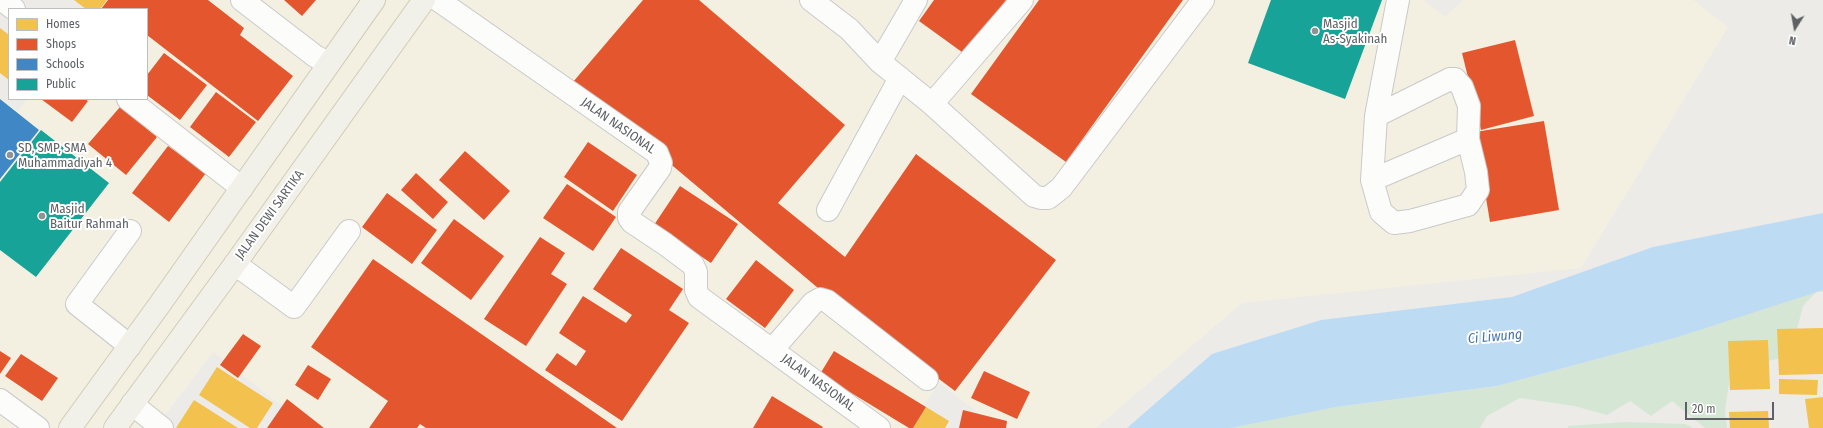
<!DOCTYPE html>
<style>
body{margin:0}
#map{position:relative;width:1823px;height:428px;overflow:hidden;background:#ecebe7;font-family:"Fira Sans Condensed",sans-serif}
canvas{display:block}
.legend{position:absolute;left:8px;top:8px;width:140px;height:92px;box-sizing:border-box;background:#fff;border:1px solid #bebfc1;margin:0;padding:5px 7px;list-style:none;font-size:12px;color:#5d6064}
.legend li{display:flex;align-items:center;gap:8px;height:20px}
.legend b{width:20px;border:1px solid #bebfc1}
.north{position:absolute;left:1775px;top:8px;width:40px;height:40px;-webkit-text-stroke:3px #fff;paint-order:stroke;rotate:191deg;font-size:11px;font-weight:700;line-height:16px;text-align:center;color:#5d6064}
.north::after{content:'';display:block;margin:auto;width:14px;height:18px;background:#5d6064;clip-path:polygon(50% 0,100% 100%,50% 72%,0 100%)}
.scale{position:absolute;left:1685px;top:402px;width:89px;height:18px;box-sizing:border-box;border:2px solid #5d6064;border-top:0;padding-left:5px;font-size:12px;line-height:14px;white-space:nowrap;color:#5d6064;-webkit-text-stroke:3px #fff;paint-order:stroke}
</style>
<div id="map">
<canvas width="1823" height="428"></canvas>
<ul class="legend">
<li><b style="height:11px;background:#f2c14e"></b>Homes</li>
<li><b style="height:11px;background:#e4572e"></b>Shops</li>
<li><b style="height:11px;background:#3f88c5"></b>Schools</li>
<li><b style="height:11px;background:#17a398"></b>Public</li>
</ul>
<div class="north">N</div>
<div class="scale">20 m</div>
</div>
<script>
const ctx = document.querySelector('canvas').getContext('2d');
ctx.lineJoin = 'round';
function fill(path, color) { ctx.fillStyle = color; ctx.fill(path, 'evenodd'); }
const poly = rows => new Path2D(rows.map(r => 'M' + r).join(''));
function stroke(path, color, width, dash) { ctx.strokeStyle = color; ctx.lineWidth = width; ctx.lineCap = dash ? 'butt' : 'round'; ctx.setLineDash(dash || []); ctx.stroke(path); }
function label(font, color, halo, rows, align = 'center') {
  ctx.font = font + ' "Fira Sans Condensed",sans-serif'; ctx.lineWidth = 4; ctx.setLineDash([]); ctx.textBaseline = 'middle'; ctx.strokeStyle = halo; ctx.fillStyle = color; for (const [text, x, y, turn = 0] of rows) {
    ctx.save(); ctx.translate(x, y); ctx.rotate((+turn || 0) * Math.PI / 180); ctx.textAlign = isNaN(turn) ? turn : align; if (halo) ctx.strokeText(text, 0, 0); ctx.fillText(text, 0, 0); ctx.restore();
  }
}
const commercial = poly([
 [101,0,1423,0,1445,17,1463,0,1693,0,1728,27,1581,268,1242,303,1096,428,998,428,940,383,905,428,310,428,213,352,155,428,0,428,0,99,18,111,27,99,147,99,147,9,94,9]
]);
const green = poly([
 [1823,289,1823,292,1817,291,1803,306,1790,356,1751,365,1732,362,1725,411,1727,428,1705,428,1672,401,1651,416,1630,401,1607,415,1574,406,1520,398,1487,416,1480,428,1230,428,1232,426,1336,407,1497,386,1675,338,1817,291],
 [1625,422,1686,424,1693,428,1568,428,1568,426]
]);
const water = poly([
 [1823,213,1823,290,1675,338,1497,386,1336,407,1230,428,1127,428,1212,354,1321,320,1512,297,1653,247]
]);
const homes = poly([
 [74,0,107,0,100,9,86,9],
 [0,28,9,35,9,80,0,73],
 [1823,328,1823,374,1779,375,1777,329],
 [1768,340,1770,389,1730,390,1728,341],
 [217,367,273,403,257,428,250,428,199,395],
 [1779,379,1818,380,1817,395,1779,394],
 [1823,397,1823,428,1809,428,1805,399],
 [194,400,238,428,176,428],
 [926,407,949,421,945,428,913,428],
 [1768,411,1769,428,1730,428,1729,412]
]);
const shops = poly([
 [108,0,208,0,244,28,240,35,293,76,258,121,147,35,147,9,101,9],
 [284,0,316,0,302,16],
 [643,0,699,0,845,125,778,203,845,257,916,154,1056,260,955,391,818,288,573,82],
 [934,0,1006,0,966,55,919,21],
 [1039,0,1183,0,1066,162,971,94],
 [1515,40,1534,116,1481,130,1462,53],
 [164,53,207,85,180,120,147,95,147,75],
 [216,92,256,122,229,157,190,127],
 [41,99,85,99,88,101,72,122],
 [120,107,157,137,126,175,88,144],
 [1544,121,1559,210,1490,222,1475,132],
 [588,142,637,175,613,211,564,177],
 [168,146,206,173,169,222,132,193],
 [465,151,510,191,484,220,439,180],
 [416,173,448,202,433,219,401,190],
 [567,184,616,217,593,251,543,218],
 [680,186,738,224,711,263,654,225],
 [387,193,437,230,412,264,362,227],
 [454,219,504,256,471,300,421,263],
 [540,237,565,253,551,274,567,284,526,346,484,319],
 [621,248,683,289,669,310,689,323,622,421,545,370,557,353,576,366,586,351,559,333,583,296,626,323,632,315,593,289],
 [373,259,617,428,426,428,420,424,417,428,369,428,388,401,311,347],
 [756,260,794,290,765,328,726,299],
 [243,334,261,346,238,378,220,365],
 [0,351,11,358,0,374],
 [834,351,926,407,913,428,909,428,820,374],
 [21,354,58,378,42,401,5,376],
 [308,365,331,379,318,400,295,385],
 [984,371,1030,392,1017,419,971,398],
 [772,396,823,427,822,428,753,428],
 [287,399,324,428,267,428],
 [963,410,1007,421,1006,428,959,428]
]);
const schools = poly([
 [0,99,39,130,0,179]
]);
const public = poly([
 [1271,0,1382,0,1345,99,1248,63],
 [41,130,109,183,36,277,0,250,0,182]
]);
const minor = poly([
 [2,0,14,9],
 [242,0,315,56,328,63],
 [438,0,657,153,661,163,660,168,629,212,629,218,632,222,665,244,693,265,696,272,696,290,699,297,879,428],
 [811,0,849,29,880,62,932,104,1034,196,1041,198,1048,198,1061,188,1203,0],
 [880,62,916,0],
 [128,99,242,188],
 [932,104,1022,0],
 [1376,116,1450,79,1455,79,1462,87,1469,106,1468,139,1476,172,1478,190,1468,205,1410,221,1394,223,1381,212,1372,180,1376,116,1398,0],
 [1372,180,1468,139],
 [828,210,900,78],
 [235,264,294,307,349,231],
 [130,346,77,304,130,231],
 [772,350,813,303,820,299,827,301,927,379],
 [0,400,38,428],
 [132,404,162,428]
]);
const major = poly([
 [70,428,160,304,374,0],
 [115,428,235,264,424,0]
]);
const markers = [
 [1315,31,4,"#8f9192"],
 [10,155,4,"#8f9192"],
 [42,216,4,"#8f9192"]
];
const poiNames = [
 ["Masjid",1323,24],
 ["As-Syakinah",1323,39],
 ["SD, SMP, SMA",18,148],
 ["Muhammadiyah 4",18,163],
 ["Masjid",50,209],
 ["Baitur Rahmah",50,224]
];
const streetNames = [
 ["JALAN NASIONAL",618,126,35],
 ["JALAN DEWI SARTIKA",270,215,-54],
 ["JALAN NASIONAL",818,383,36]
];
const waterNames = [
 ["Ci Liwung",1495,337,-5]
];
fill(commercial, '#f4f0e1');
fill(green, '#d5e7d4');
fill(water, '#bedbf4');
fill(homes, '#f2c14e');
fill(shops, '#e4572e');
fill(schools, '#3f88c5');
fill(public, '#17a398');
stroke(minor, '#c9c9c9', 24);
stroke(major, '#d2cbb7', 24);
stroke(minor, '#fcfcfb', 22);
stroke(major, '#f2f1e9', 22);
for (const [x, y, r, color] of markers) { const dot = new Path2D(); dot.arc(x, y, r, 0, 2 * Math.PI); ctx.fillStyle = color; ctx.fill(dot); stroke(dot, '#fff', 1.5); }
label('13px', '#5d6064', '#fff', poiNames, 'left');
label('13px', '#5d6064', '#fff', streetNames);
label('italic 14px', '#4874aa', '#fff', waterNames);
</script>
